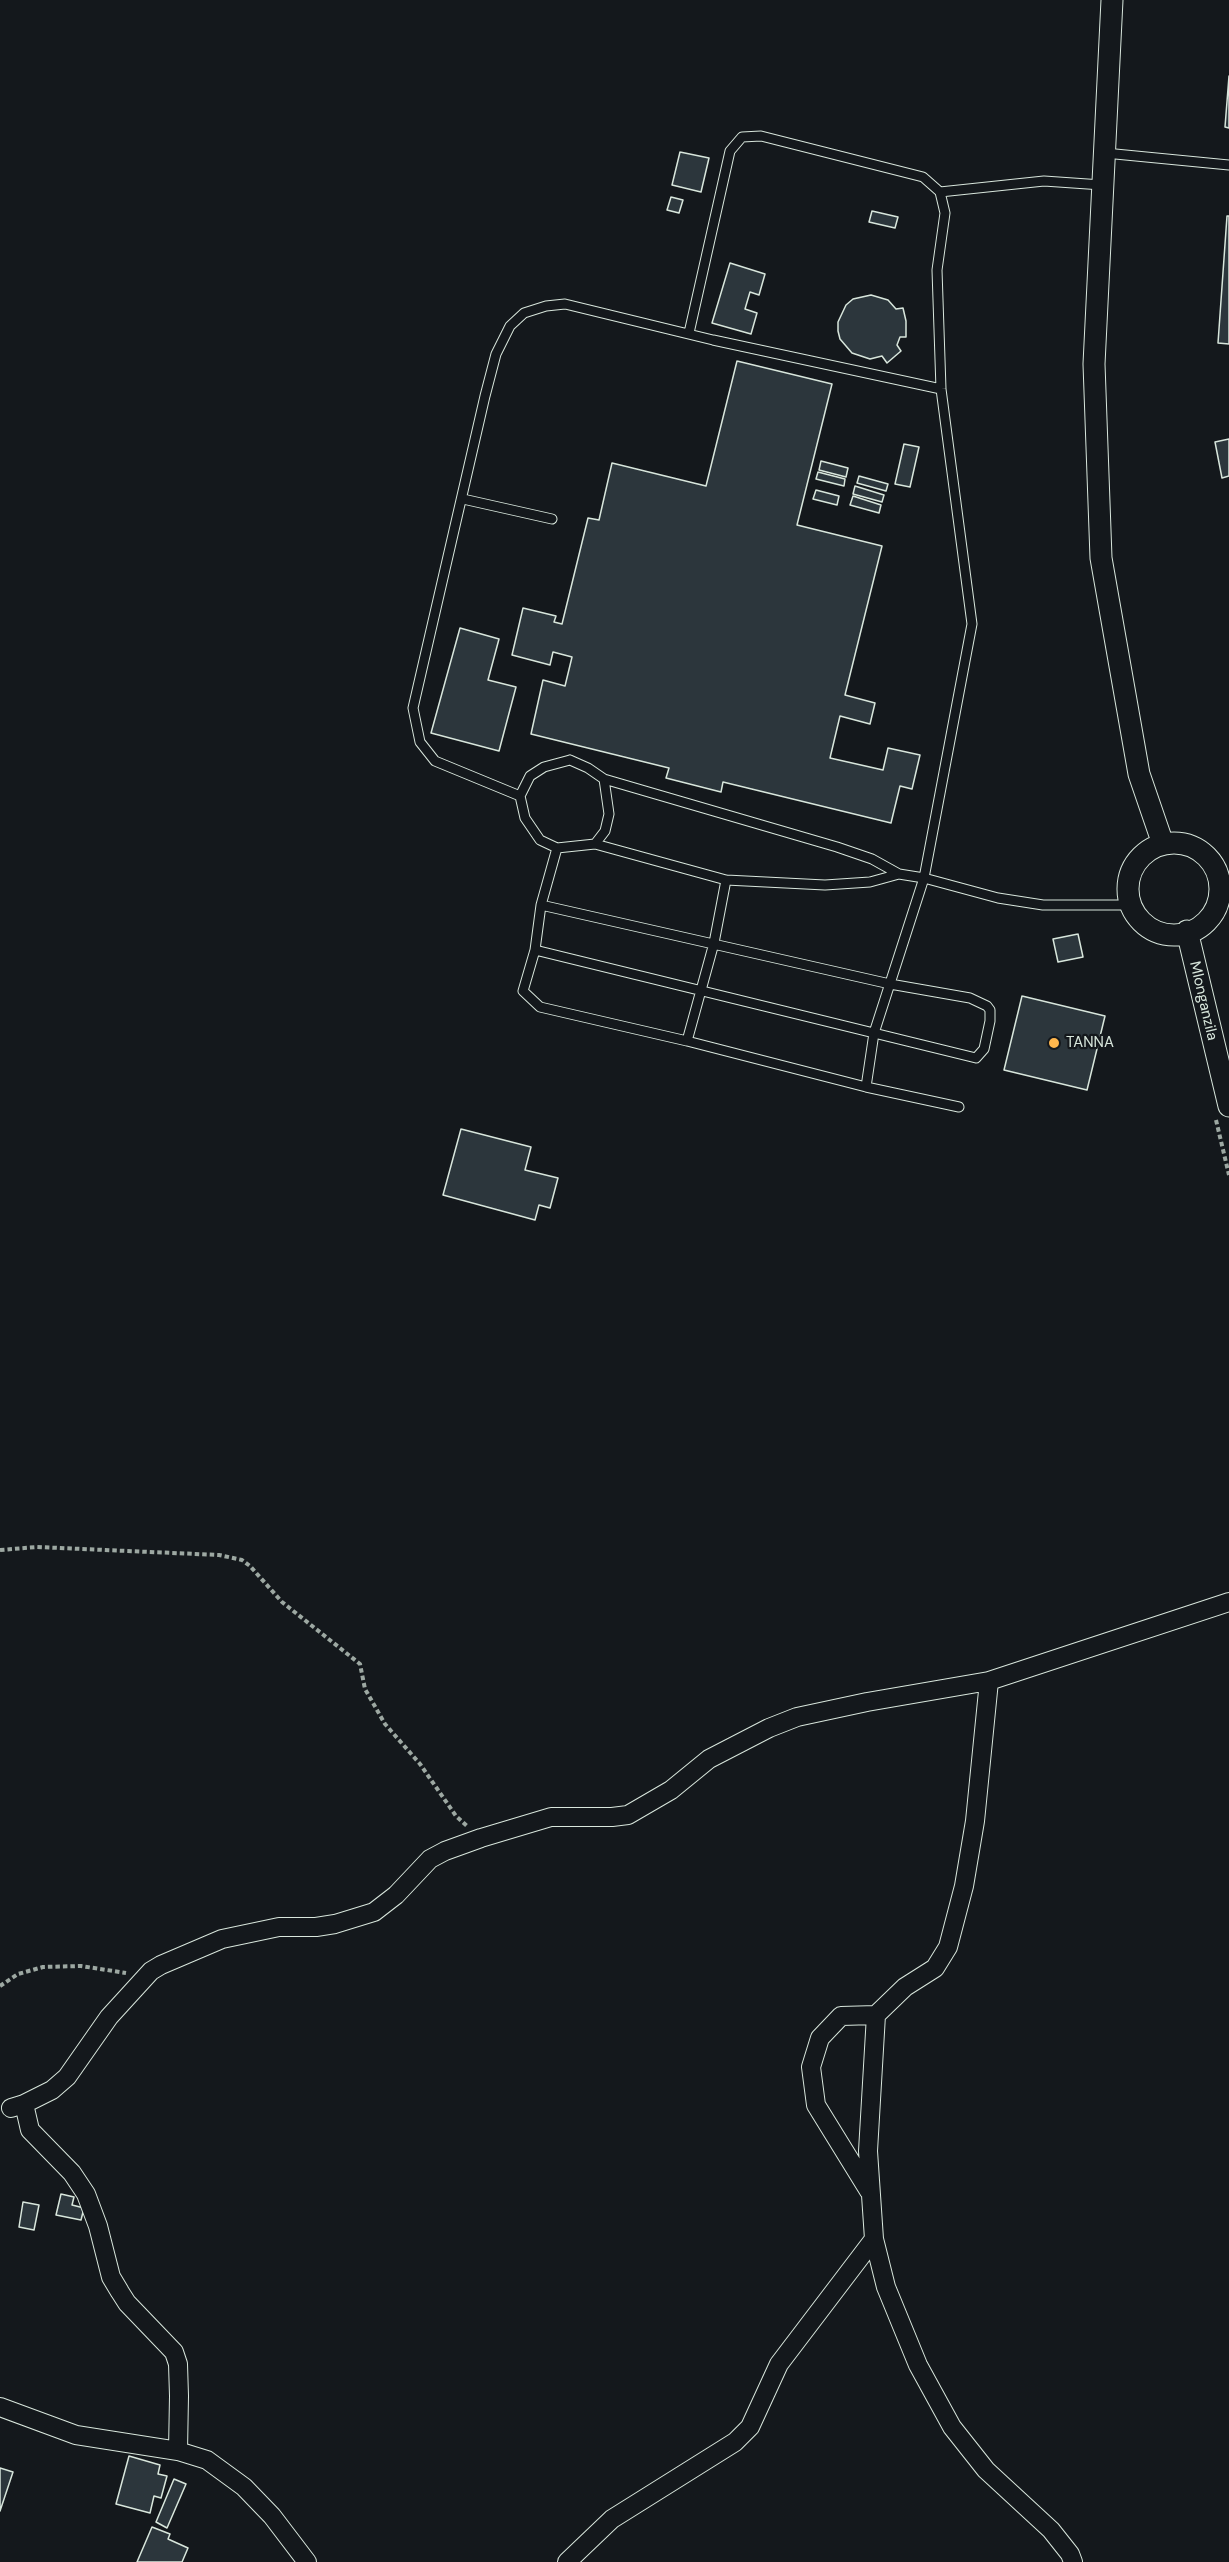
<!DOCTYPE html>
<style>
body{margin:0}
canvas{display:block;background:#14181c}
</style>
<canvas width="1229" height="2562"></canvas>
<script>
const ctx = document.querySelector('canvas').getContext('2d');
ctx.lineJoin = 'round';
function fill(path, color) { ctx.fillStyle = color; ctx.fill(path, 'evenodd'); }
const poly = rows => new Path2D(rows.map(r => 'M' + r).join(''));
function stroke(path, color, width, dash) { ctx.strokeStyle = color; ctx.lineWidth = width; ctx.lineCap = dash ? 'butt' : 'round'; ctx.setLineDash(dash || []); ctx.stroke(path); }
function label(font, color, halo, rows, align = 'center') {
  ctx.font = font + ' "DM Sans",sans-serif'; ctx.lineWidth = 4.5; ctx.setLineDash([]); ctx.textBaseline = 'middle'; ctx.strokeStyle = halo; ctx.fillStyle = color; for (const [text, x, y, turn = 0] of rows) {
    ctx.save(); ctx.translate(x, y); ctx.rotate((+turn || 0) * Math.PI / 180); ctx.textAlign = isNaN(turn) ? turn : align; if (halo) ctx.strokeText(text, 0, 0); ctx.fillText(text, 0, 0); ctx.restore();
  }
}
const building = poly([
 [1229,76,1229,128,1225,127,1229,76],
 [680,152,709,158,701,192,672,185,680,152],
 [671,197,683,200,679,213,667,210,671,197],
 [872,211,898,217,895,228,869,222,872,211],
 [1227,216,1229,216,1229,344,1218,343,1227,216],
 [730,263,765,274,759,295,750,292,745,309,757,313,751,334,712,323,730,263],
 [871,295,888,300,896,309,903,308,906,321,906,337,900,337,897,345,901,351,887,363,882,356,870,359,852,353,840,339,838,331,838,322,846,305,853,299,871,295],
 [737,361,832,384,797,525,882,546,845,695,875,703,870,724,840,716,830,758,883,770,888,748,920,755,912,789,900,786,891,823,723,782,721,792,666,778,669,768,531,734,543,680,565,686,572,657,553,652,550,665,512,655,523,608,556,616,554,622,562,624,588,518,599,520,612,463,706,486,737,361],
 [1229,439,1229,476,1222,478,1215,442,1229,439],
 [904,444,919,447,910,487,895,484,904,444],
 [821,461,848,468,846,477,819,470,821,461],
 [818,472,845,479,844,486,816,479,818,472],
 [859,476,888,484,886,491,857,483,859,476],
 [855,486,884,495,882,502,853,494,855,486],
 [816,490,839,496,837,505,813,499,816,490],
 [853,496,881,505,879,513,850,505,853,496],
 [460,628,499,639,488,680,516,687,499,751,431,733,460,628],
 [1078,934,1083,957,1058,962,1053,939,1078,934],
 [1022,996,1105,1016,1087,1090,1004,1070,1022,996],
 [461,1129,531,1147,525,1170,558,1178,550,1208,539,1205,535,1220,443,1195,461,1129],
 [61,2194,74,2197,72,2205,84,2208,81,2220,56,2215,61,2194],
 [23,2202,39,2205,34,2230,19,2227,23,2202],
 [129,2456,160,2465,158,2474,167,2476,161,2498,154,2496,150,2513,116,2504,129,2456],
 [0,2468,13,2472,0,2511,0,2468],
 [174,2479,186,2484,167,2528,156,2522,174,2479],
 [152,2527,170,2534,168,2539,188,2548,182,2562,137,2562,152,2527]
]);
const path = poly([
 [1216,1120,1229,1175],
 [0,1550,37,1547,219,1555,242,1560,250,1566,282,1602,360,1664,365,1689,385,1724,420,1764,456,1816,467,1826],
 [0,1986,18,1974,43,1967,81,1966,126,1973]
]);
const service = poly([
 [1105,153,1229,165],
 [940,192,1044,181,1102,185],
 [689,333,730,151,742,137,761,136,923,177,940,192,945,213,937,270,941,389,972,624,924,878,874,1033,866,1087],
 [463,499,552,519],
 [570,760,588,768,604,779,609,814,605,831,595,844,557,848,540,840,525,818,520,796,530,776,544,767,570,760],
 [604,779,837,847,872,859,899,874,924,878,998,898,1043,905,1131,905],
 [520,796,435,761,420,742,413,708,485,396,496,354,510,326,524,313,546,306,565,304,713,340,941,389],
 [595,844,726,880,825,885,870,882,899,874],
 [557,848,541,905,535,950,523,991,540,1007,687,1041,866,1087,959,1107],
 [535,950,976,1058,984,1049,990,1021,990,1010,987,1006,970,998,890,984,541,905],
 [687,1041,714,943,726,880]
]);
const minor = poly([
 [989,1681,1229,1602],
 [24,2104,30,2130,72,2173,86,2194,98,2226,111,2277,120,2292,127,2303,174,2352,178,2364,179,2396,178,2451],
 [11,2108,24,2104,52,2090,67,2077,109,2017,151,1971,161,1965,222,1939,279,1927,316,1927,335,1924,374,1912,396,1895,430,1859,445,1851,481,1838,551,1817,612,1817,628,1815,671,1790,709,1759,769,1728,797,1717,867,1702,989,1681,975,1821,964,1886,948,1947,935,1968,905,1987,876,2015,868,2151,874,2239,886,2287,918,2365,952,2427,986,2470,1051,2530,1070,2554,1073,2562],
 [869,2191,816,2105,811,2067,820,2038,841,2016,876,2015],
 [0,2407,76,2435,178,2451,207,2460,244,2487,272,2516,307,2562],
 [567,2562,612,2519,735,2442,750,2427,779,2364,874,2239]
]);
const tertiary = poly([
 [1112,0,1094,364,1101,558,1139,774,1163,844],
 '1128 889a46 46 0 1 1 92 0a46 46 0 1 1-92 0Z',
 [1187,931,1229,1106]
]);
const markers = [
 [1054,1043,6,"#ffb74d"]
];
const streetNames = [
 ["Mlonganzila",1203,1001,77]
];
const poiNames = [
 ["TANNA",1066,1043]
];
fill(building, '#2c363c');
stroke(building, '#d8e6dc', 1.5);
stroke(service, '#d8e6dc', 11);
stroke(minor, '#d8e6dc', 20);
stroke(tertiary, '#d8e6dc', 23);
stroke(path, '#9da8a2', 4, [4.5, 3]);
stroke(service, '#14181c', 9);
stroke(minor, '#14181c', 18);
stroke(tertiary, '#14181c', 21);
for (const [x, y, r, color] of markers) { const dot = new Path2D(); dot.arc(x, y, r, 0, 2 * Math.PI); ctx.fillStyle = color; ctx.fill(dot); stroke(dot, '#14181c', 2); }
label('15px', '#d8e6dc', '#14181c', streetNames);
label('15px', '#d8e6dc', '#14181c', poiNames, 'left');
</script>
